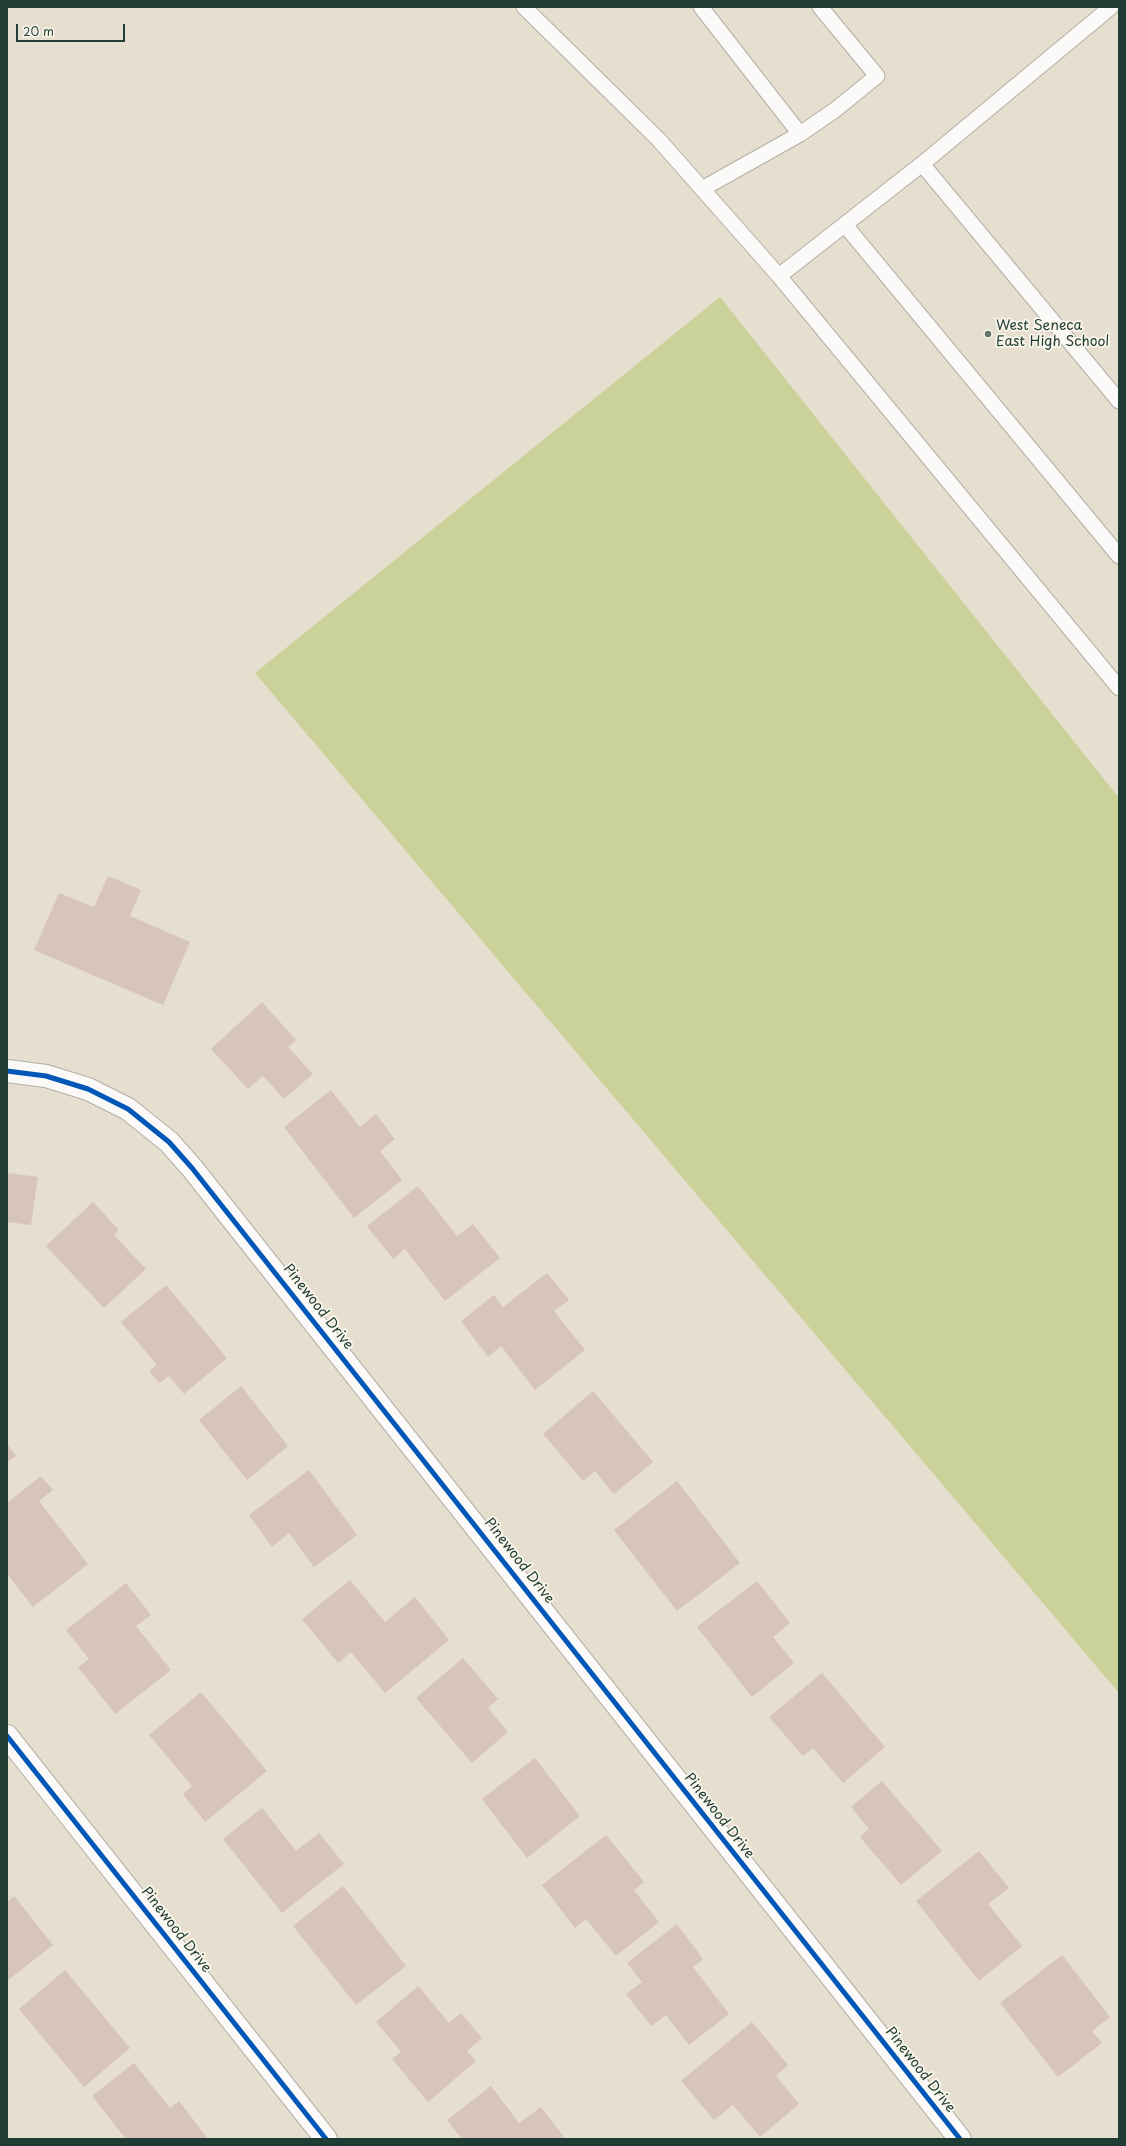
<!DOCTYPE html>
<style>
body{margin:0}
#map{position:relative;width:1126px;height:2146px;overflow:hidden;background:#e6dece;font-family:"Playpen Sans",sans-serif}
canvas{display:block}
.frame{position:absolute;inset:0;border:8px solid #1f3d34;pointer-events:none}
.scale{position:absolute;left:16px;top:24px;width:109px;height:18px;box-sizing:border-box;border:2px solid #1f3d34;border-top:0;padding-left:5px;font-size:12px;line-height:14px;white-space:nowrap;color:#1f3d34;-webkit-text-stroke:3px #fbf7ec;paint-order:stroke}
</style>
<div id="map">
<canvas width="1126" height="2146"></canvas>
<div class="frame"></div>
<div class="scale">20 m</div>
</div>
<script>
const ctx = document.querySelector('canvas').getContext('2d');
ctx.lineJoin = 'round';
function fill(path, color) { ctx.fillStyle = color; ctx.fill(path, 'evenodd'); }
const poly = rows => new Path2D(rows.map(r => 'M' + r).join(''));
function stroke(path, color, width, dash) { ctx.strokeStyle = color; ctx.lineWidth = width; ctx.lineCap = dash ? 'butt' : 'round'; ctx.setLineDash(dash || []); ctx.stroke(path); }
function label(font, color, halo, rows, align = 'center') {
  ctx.font = font + ' "Playpen Sans",sans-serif'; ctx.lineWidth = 3.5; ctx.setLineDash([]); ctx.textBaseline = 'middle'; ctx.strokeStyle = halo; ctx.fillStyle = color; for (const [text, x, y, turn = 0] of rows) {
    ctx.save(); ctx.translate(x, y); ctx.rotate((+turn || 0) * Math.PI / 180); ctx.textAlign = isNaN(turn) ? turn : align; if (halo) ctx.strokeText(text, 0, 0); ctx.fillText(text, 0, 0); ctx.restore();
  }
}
const green = poly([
 [720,297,1119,798,1119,1693,255,673]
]);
const building = poly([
 [108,876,141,890,130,916,190,942,163,1005,34,950,59,893,94,907],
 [262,1002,296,1040,288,1047,313,1074,284,1099,263,1076,248,1089,211,1049],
 [331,1090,360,1127,376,1114,395,1139,380,1151,402,1180,354,1218,284,1127],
 [7,1173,38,1177,31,1225,7,1222],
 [418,1186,457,1236,473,1224,500,1258,445,1301,405,1249,393,1259,367,1226],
 [93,1202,119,1230,114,1235,146,1269,104,1308,46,1246],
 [547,1273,569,1300,554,1311,585,1350,535,1390,501,1346,488,1357,461,1321,494,1295,503,1307],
 [166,1285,227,1358,184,1394,169,1376,159,1383,149,1371,157,1365,121,1322],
 [241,1386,288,1446,247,1480,199,1420],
 [593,1391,653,1462,614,1494,595,1471,583,1481,543,1434],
 [7,1444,16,1456,7,1462],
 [309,1470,357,1535,314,1567,289,1533,272,1547,249,1515],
 [41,1476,53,1490,39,1501,88,1564,33,1607,7,1574,7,1503],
 [677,1481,740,1563,677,1611,614,1530],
 [350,1580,385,1622,415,1597,449,1640,385,1693,351,1652,338,1663,302,1619],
 [757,1581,790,1623,773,1637,794,1663,752,1697,697,1627],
 [126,1583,151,1615,136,1626,171,1670,115,1714,78,1667,89,1659,66,1630],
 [463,1658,498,1699,488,1708,508,1732,472,1763,416,1698],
 [822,1673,885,1747,843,1783,813,1748,803,1756,769,1717],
 [201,1692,267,1771,205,1822,183,1794,192,1786,149,1735],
 [535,1758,580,1816,527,1858,482,1799],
 [882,1781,942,1851,901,1885,860,1837,869,1829,851,1807],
 [262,1808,296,1851,319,1833,344,1864,282,1913,223,1839],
 [606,1835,644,1882,634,1890,659,1922,616,1956,586,1919,575,1928,542,1885],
 [979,1851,1009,1888,988,1904,1022,1946,979,1981,916,1901],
 [343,1886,406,1966,356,2005,293,1926],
 [14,1896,53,1945,7,1981,7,1902],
 [677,1924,703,1959,693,1967,729,2014,689,2045,666,2015,651,2026,626,1994,642,1982,627,1963],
 [1062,1955,1110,2017,1092,2031,1102,2043,1058,2077,1000,2003],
 [65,1970,130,2048,84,2087,19,2009],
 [418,1986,449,2023,461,2013,482,2038,467,2051,476,2061,428,2102,392,2059,401,2052,376,2022],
 [752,2022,788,2065,776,2076,799,2104,760,2137,733,2105,714,2120,681,2081],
 [134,2063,170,2108,179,2101,208,2139,126,2139,92,2096],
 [491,2086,519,2123,541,2107,564,2137,562,2139,462,2139,447,2120]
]);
const service = poly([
 [524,7,659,140,779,276,1119,688],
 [701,7,800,134],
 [922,164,1119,401],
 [702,189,800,134,835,110,877,76,820,7],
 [845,225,1119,556],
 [779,276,922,164,1111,7]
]);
const minor = poly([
 [7,1071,46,1076,88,1089,128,1109,169,1142,192,1168,960,2139],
 [7,1736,326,2139]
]);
const cycleway = poly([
 [7,1071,46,1076,88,1089,128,1109,169,1142,192,1168,960,2139],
 [7,1736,326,2139]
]);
const markers = [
 [988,334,4,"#65756a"]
];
const poiNames = [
 ["West Seneca",996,326],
 ["East High School",996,342]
];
const streetNames = [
 ["Pinewood Drive",318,1307,52],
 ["Pinewood Drive",519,1561,52],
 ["Pinewood Drive",719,1816,52],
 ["Pinewood Drive",176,1930,52],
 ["Pinewood Drive",920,2070,52]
];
fill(green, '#cad299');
fill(building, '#d7c4bc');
stroke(service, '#b1afa4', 17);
stroke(minor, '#b1afa4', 24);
stroke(service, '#fbfaf8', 15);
stroke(minor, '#fbfaf8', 22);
stroke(cycleway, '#0057b8', 5);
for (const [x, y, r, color] of markers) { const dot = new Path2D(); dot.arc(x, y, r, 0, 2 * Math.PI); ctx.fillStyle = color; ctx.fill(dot); stroke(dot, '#fbf7ec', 1.5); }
label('14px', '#1f3d34', '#fbf7ec', poiNames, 'left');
label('14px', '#1f3d34', '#fbf7ec', streetNames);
</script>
